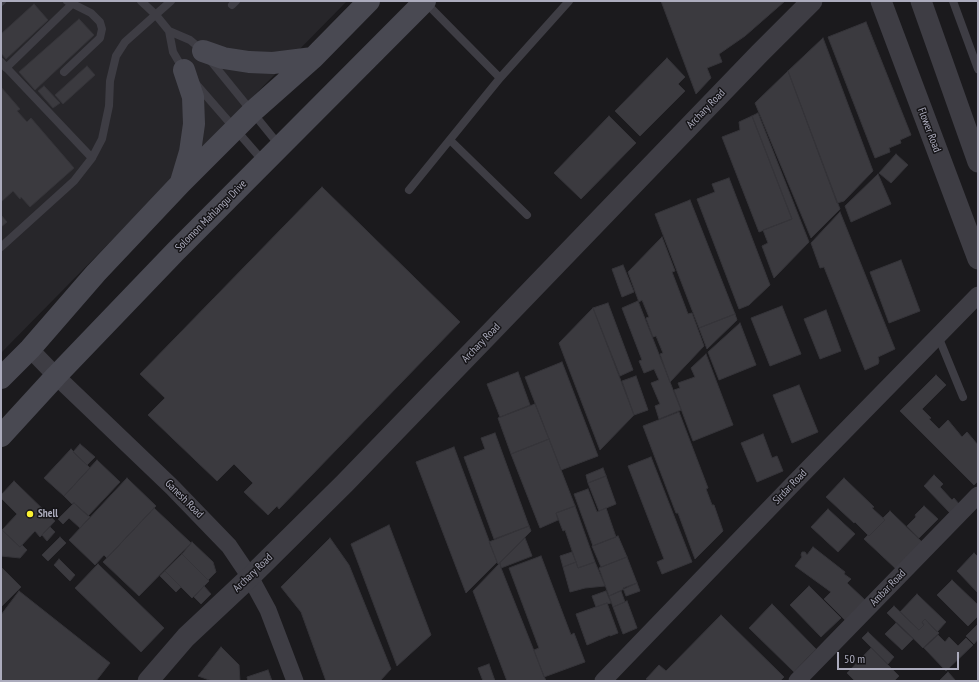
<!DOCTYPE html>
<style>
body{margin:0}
#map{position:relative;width:979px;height:682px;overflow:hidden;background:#1b1a1d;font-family:"PT Sans Narrow",sans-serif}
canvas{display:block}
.frame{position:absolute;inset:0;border:2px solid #acacbd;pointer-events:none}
.scale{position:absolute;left:837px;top:652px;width:122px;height:18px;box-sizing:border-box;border:2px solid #acacbd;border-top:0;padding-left:5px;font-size:12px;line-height:14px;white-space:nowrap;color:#acacbd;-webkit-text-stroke:3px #161518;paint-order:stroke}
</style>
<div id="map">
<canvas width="979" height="682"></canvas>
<div class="frame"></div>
<div class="scale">50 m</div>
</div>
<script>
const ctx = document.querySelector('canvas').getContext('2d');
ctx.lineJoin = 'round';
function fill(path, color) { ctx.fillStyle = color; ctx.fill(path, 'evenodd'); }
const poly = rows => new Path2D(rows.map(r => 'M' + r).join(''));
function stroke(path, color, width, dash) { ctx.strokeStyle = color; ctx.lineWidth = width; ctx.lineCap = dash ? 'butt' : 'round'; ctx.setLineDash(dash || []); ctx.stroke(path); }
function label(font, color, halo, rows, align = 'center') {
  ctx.font = font + ' "PT Sans Narrow",sans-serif'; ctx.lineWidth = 3; ctx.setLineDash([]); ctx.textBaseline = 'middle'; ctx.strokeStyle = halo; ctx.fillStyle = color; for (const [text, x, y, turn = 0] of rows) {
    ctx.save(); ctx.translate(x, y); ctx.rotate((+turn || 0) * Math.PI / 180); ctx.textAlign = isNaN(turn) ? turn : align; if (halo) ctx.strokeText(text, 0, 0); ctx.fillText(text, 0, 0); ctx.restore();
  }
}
const built = poly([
 [1,1,347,1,1,353]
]);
const building = poly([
 [661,1,785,1,745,36,719,54,722,62,707,68,711,78,696,94,661,1],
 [34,4,48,20,6,59,1,53,1,34,34,4],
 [79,19,94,35,35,90,19,72,79,19],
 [866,22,911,135,900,140,901,143,889,148,890,152,875,158,828,37,866,22],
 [823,38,873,171,844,201,837,203,788,71,823,38],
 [667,58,685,77,678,84,685,91,640,136,615,111,667,58],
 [87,66,95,75,63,104,55,95,87,66],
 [788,71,840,209,811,238,755,103,788,71],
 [44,86,60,103,53,108,38,91,44,86],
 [1,87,20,109,17,111,27,122,31,118,74,168,30,207,21,197,20,199,13,191,1,202,1,87],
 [758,113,809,242,774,278,762,246,768,243,763,230,792,219,752,116,758,113],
 [609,116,636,143,581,199,554,173,609,116],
 [752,116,792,219,759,232,722,137,740,130,739,122,752,116],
 [896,154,908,165,891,183,879,173,896,154],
 [878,174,891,204,851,222,845,206,878,174],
 [729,178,770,285,749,305,739,309,697,199,715,192,712,184,729,178],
 [322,187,460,322,279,509,277,506,268,515,244,492,253,483,234,464,217,481,148,415,165,398,140,374,322,187],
 [690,200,735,314,699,328,655,214,690,200],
 [840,212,895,349,878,357,879,361,878,364,865,370,824,267,820,268,811,243,840,212],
 [1,215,7,222,1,227,1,215],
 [662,237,675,271,672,272,688,314,692,313,704,346,670,382,660,354,663,353,656,336,653,337,646,318,649,317,642,300,639,302,628,272,662,237],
 [901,260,920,311,889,323,870,272,901,260],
 [623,265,634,292,622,297,612,269,623,265],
 [638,301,681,410,659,419,655,406,660,404,651,383,659,380,654,369,644,373,639,361,642,360,622,308,638,301],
 [608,303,633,370,620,376,593,308,608,303],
 [782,306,801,354,770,366,751,318,782,306],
 [593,308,634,415,600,450,559,343,593,308],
 [826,310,841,351,820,359,804,319,826,310],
 [735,314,737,320,707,349,699,328,735,314],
 [740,323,756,365,719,380,708,352,740,323],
 [706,354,733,425,693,441,674,390,680,388,678,383,695,377,691,368,706,354],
 [562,362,598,456,561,470,525,377,562,362],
 [518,372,530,405,500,417,487,384,518,372],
 [936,375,946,385,922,409,931,418,929,419,939,429,948,420,962,437,967,432,978,445,978,481,974,485,900,411,936,375],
 [636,376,648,410,634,415,622,381,636,376],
 [799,385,818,432,792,443,773,395,799,385],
 [535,404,549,439,511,454,498,418,535,404],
 [679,412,708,488,706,489,712,505,714,505,723,531,695,559,678,513,676,513,643,426,679,412],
 [495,433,529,526,494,539,464,457,485,449,481,438,495,433],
 [763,434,772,458,777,456,783,471,757,482,741,443,763,434],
 [549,439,575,506,556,513,558,520,540,528,511,454,549,439],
 [80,444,95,457,87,465,73,452,80,444],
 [454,447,497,562,466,593,416,462,454,447],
 [71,449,90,468,64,496,44,478,71,449],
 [651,457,692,562,662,574,657,562,664,559,628,466,651,457],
 [97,460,120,482,88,516,74,503,72,504,64,496,97,460],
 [603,468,606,476,588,483,586,475,603,468],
 [934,475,943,484,940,487,952,500,954,498,959,504,950,513,924,486,934,475],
 [606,476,616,504,599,511,588,483,606,476],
 [127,478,156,506,107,558,104,555,95,565,69,540,127,478],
 [844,478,874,507,872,508,885,520,869,536,855,522,854,523,826,497,844,478],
 [14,481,55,521,40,537,35,531,20,547,2,530,17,514,1,498,1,495,14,481],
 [588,489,597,512,606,508,616,537,593,546,574,494,588,489],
 [74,503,90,517,80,528,69,518,63,524,58,519,74,503],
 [575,506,595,562,578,568,565,530,563,531,556,513,575,506],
 [924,506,938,519,919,538,907,526,916,517,915,515,924,506],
 [154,508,191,543,139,596,103,562,154,508],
 [828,509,855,534,838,552,811,527,828,509],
 [890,511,922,542,896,569,864,539,868,535,869,536,885,520,883,518,890,511],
 [389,525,431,635,397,666,351,544,389,525],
 [529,526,531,531,498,564,489,542,529,526],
 [50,527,55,532,47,541,42,535,50,527],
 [2,530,20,547,22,545,27,550,20,558,1,556,2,530],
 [618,536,627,557,601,567,592,546,618,536],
 [60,537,66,543,48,561,42,555,60,537],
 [330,538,349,565,391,669,380,681,326,681,301,612,281,587,330,538],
 [525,538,532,556,501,568,500,563,525,538],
 [192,542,213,562,216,572,208,580,182,554,192,542],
 [813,547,845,572,844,574,851,579,847,583,865,600,845,620,824,599,831,592,795,566,802,557,801,555,802,552,805,552,807,555,813,547],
 [572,552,576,562,563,567,560,556,572,552],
 [974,553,978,557,978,593,957,571,974,553],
 [182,554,209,581,192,598,165,571,182,554],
 [541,556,571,635,574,633,585,662,544,677,534,650,539,648,509,568,541,556],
 [627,557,637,583,609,596,599,568,627,557],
 [59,559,75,575,70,581,54,565,59,559],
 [576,562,578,568,595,562,605,586,585,588,570,592,563,567,576,562],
 [500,563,501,568,546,681,507,681,473,591,500,563],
 [98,564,164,628,141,652,75,588,98,564],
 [1,567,21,587,1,607,1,567],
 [165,571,181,587,176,592,160,576,165,571],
 [952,580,978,605,978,616,968,626,937,595,952,580],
 [637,583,640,591,626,596,623,588,637,583],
 [204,586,211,594,201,604,194,597,204,586],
 [809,586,841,618,821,637,790,605,809,586],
 [19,591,110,663,96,681,1,681,1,615,19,591],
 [606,591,611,603,607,604,607,603,596,607,592,596,606,591],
 [621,591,625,602,613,607,609,596,621,591],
 [917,594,946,622,937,632,925,619,922,622,924,625,919,630,900,612,917,594],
 [627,601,637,628,623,634,613,607,627,601],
 [607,603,618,633,610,636,610,635,587,645,576,614,607,603],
 [772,604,816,649,794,672,749,628,772,604],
 [894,606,919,630,924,625,922,622,925,619,939,633,923,648,887,613,894,606],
 [721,615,784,677,780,681,650,681,646,679,659,665,666,671,721,615],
 [896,623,913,639,902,650,885,634,896,623],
 [978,624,978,639,974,644,966,636,978,624],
 [868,632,894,657,888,664,862,638,868,632],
 [938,635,945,642,949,637,958,646,966,638,973,645,946,671,924,648,938,635],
 [221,647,239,665,240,681,212,681,198,676,221,647],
 [871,648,899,676,894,681,855,681,847,673,871,648],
 [489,664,495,681,483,681,478,668,489,664],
 [268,670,272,681,248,681,247,677,268,670],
 [948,672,956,681,939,681,948,672]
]);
const service = poly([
 [141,1,156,15,169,31,173,52,183,69],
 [953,1,978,69],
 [1,2,2,1],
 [425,2,500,78],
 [232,5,236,1],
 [169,31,190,40,203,51],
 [210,60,279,145],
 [1,62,92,158],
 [6,68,72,4],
 [64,72,100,38,102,29,100,22,91,13,67,1],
 [196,84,263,161],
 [450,140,527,215],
 [409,190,500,78,569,1],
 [1,247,74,181,92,158,102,139,109,106,110,81,116,56,125,42,171,1],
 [938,336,963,397]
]);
const minor = poly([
 [30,349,56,376,172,487,229,546,250,577,268,610,295,681],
 [603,681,792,485,978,295],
 [797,681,978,495]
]);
const tertiary = poly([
 [881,1,978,259],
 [921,1,978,162],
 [148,681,186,637,250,577,345,483,492,331,759,54,812,1]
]);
const secondary = poly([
 [203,51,223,58,249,62,273,63,313,58],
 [181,182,190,152,194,124,193,97,184,70],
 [1,378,30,349,96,273,181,183,252,112,313,58,369,1],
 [1,436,56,376,176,251,425,1]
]);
const markers = [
 [30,514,4,"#fcf232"]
];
const streetNames = [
 ["Archary Road",706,109,-46],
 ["Flower Road",929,130,69],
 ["Solomon Mahlangu Drive",211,216,-45],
 ["Archary Road",481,343,-46],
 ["Sirdar Road",790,487,-46],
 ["Ganesh Road",184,499,45],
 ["Archary Road",253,573,-44],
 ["Ambar Road",888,588,-46]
];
const poiNames = [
 ["Shell",38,514]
];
fill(built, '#27262a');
fill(building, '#3b3a3f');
stroke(building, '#353439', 1);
stroke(service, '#3e3d44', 8);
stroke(minor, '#3e3d44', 17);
stroke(tertiary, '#3e3d44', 21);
stroke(secondary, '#494952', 22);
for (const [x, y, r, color] of markers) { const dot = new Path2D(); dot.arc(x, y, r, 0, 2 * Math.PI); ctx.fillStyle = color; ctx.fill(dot); stroke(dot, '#161518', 1.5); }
label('11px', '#acacbd', '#161518', streetNames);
label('bold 11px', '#acacbd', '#161518', poiNames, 'left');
</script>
